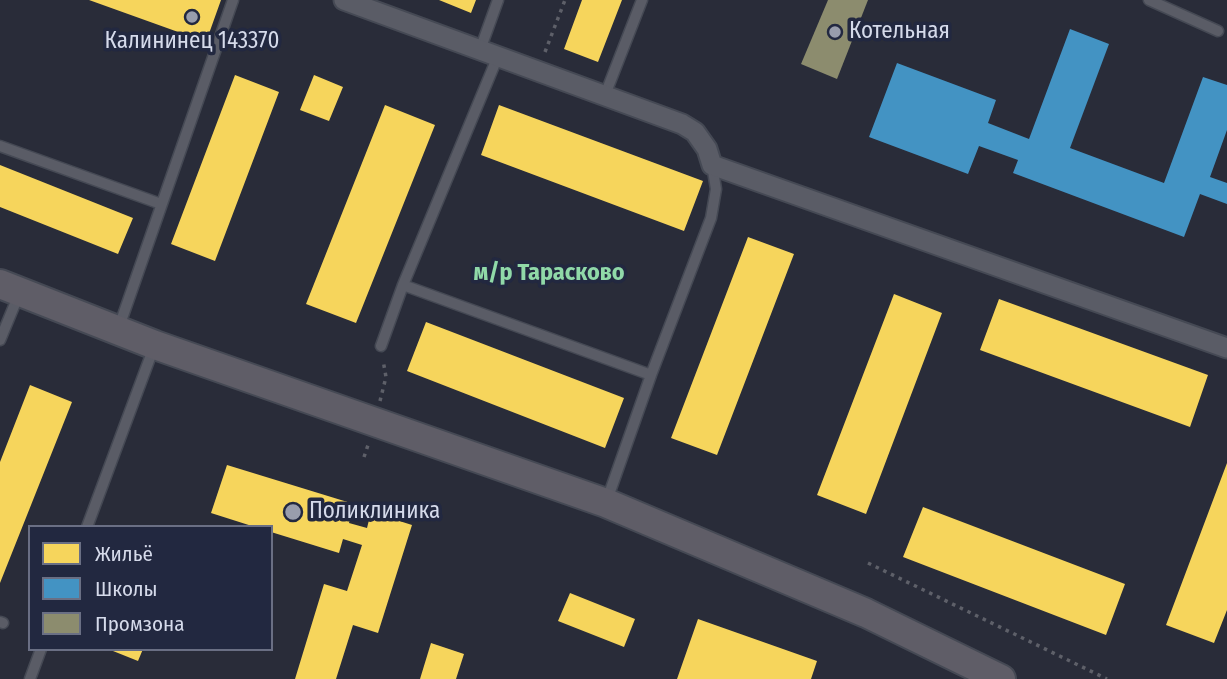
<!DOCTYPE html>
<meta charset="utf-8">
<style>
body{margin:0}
#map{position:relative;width:1227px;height:679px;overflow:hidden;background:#292c39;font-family:"Fira Sans Condensed",sans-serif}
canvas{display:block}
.legend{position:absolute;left:28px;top:525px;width:245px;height:126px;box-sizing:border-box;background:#222840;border:2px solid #6a6f84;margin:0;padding:9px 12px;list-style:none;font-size:21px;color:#d5daea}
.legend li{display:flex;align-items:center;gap:14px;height:35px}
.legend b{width:35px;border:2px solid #6a6f84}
</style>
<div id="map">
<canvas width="1227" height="679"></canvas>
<ul class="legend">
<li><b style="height:19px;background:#f6d55c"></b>Жильё</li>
<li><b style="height:19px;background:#4393c3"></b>Школы</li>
<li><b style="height:19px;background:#8c8c6e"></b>Промзона</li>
</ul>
</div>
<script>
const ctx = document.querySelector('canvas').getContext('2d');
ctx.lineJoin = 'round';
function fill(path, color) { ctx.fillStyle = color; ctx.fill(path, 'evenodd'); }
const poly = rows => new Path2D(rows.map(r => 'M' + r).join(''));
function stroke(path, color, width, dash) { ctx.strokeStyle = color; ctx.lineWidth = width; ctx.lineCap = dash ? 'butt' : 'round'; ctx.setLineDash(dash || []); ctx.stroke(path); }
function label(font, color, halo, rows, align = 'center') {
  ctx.font = font + ' "Fira Sans Condensed",sans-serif'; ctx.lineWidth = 7; ctx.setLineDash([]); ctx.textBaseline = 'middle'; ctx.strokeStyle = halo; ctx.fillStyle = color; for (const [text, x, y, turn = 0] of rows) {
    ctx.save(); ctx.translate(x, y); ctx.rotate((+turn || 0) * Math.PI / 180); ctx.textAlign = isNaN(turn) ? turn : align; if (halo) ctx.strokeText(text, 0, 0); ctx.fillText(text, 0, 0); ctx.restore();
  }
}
const homes = poly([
 [89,0,221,0,206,42],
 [439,0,476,0,471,13],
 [582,0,622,0,598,62,564,49],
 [235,75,279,92,215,261,171,244],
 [314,75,343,87,329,121,300,110],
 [385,105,435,125,356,323,306,304],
 [499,105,703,181,684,231,481,155],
 [0,165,133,218,118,254,0,207],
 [748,237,794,254,717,455,671,438],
 [894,294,942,313,866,514,817,495],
 [999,299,1208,375,1190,427,980,350],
 [426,322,624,398,605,448,407,371],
 [30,385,72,402,0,583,0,462],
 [1227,463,1227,610,1214,643,1166,625],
 [227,465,354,504,349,523,367,528,371,512,412,525,378,633,353,625,336,679,295,679,324,584,347,591,362,545,343,539,339,553,271,532,271,527,255,527,211,513],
 [923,507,1125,584,1106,635,903,557],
 [570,593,635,619,624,647,558,621],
 [698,619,817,661,811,679,677,679],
 [431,643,464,654,456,679,420,679],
 [108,649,143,649,138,661]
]);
const schools = poly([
 [1070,29,1109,44,1070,148,1164,183,1203,77,1227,85,1227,130,1210,177,1227,183,1227,204,1200,194,1184,237,1013,173,1018,160,979,146,968,174,869,137,897,63,996,100,988,123,1029,139]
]);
const industry = poly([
 [828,0,868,0,837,79,801,64]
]);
const path = poly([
 [545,52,565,0],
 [380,401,386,377,383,360],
 [364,457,368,445],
 [868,563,1107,679]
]);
const lane = poly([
 [1149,0,1218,31],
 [480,50,498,0],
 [498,56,403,285,651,375,711,218,716,189,712,165],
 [605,95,642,0],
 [0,146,161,204],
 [119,327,233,0],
 [0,340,19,294],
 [381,346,403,285],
 [607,500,651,375],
 [87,527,154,347],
 [0,622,3,623],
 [30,679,41,649]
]);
const street = poly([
 [344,0,682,124,695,132,707,149,712,165,1227,348]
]);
const secondary = poly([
 [0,284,155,345,606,503,866,613,1001,679]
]);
const markers = [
 [192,17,7,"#999dac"],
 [835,32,7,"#999dac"],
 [293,512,9,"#999dac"]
];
const poiNames = [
 ["Котельная",849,32],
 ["Калининец 143370",192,42,"center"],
 ["Поликлиника",309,512]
];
const neighbourhoodNames = [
 ["м/р Тарасково",549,273]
];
fill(homes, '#f6d55c');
fill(schools, '#4393c3');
fill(industry, '#8c8c6e');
stroke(lane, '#454954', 13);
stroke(street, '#454954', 23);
stroke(secondary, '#454954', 32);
stroke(path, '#5e6069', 3.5, [3.5, 5]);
stroke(lane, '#5a5c66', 10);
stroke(street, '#5a5c66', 19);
stroke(secondary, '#5f5d67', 28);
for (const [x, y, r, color] of markers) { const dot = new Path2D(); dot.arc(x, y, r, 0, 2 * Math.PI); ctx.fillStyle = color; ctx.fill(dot); stroke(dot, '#222840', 2.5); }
label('23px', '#d5daea', '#222840', poiNames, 'left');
label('bold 24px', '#90d9a8', '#222840', neighbourhoodNames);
</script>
